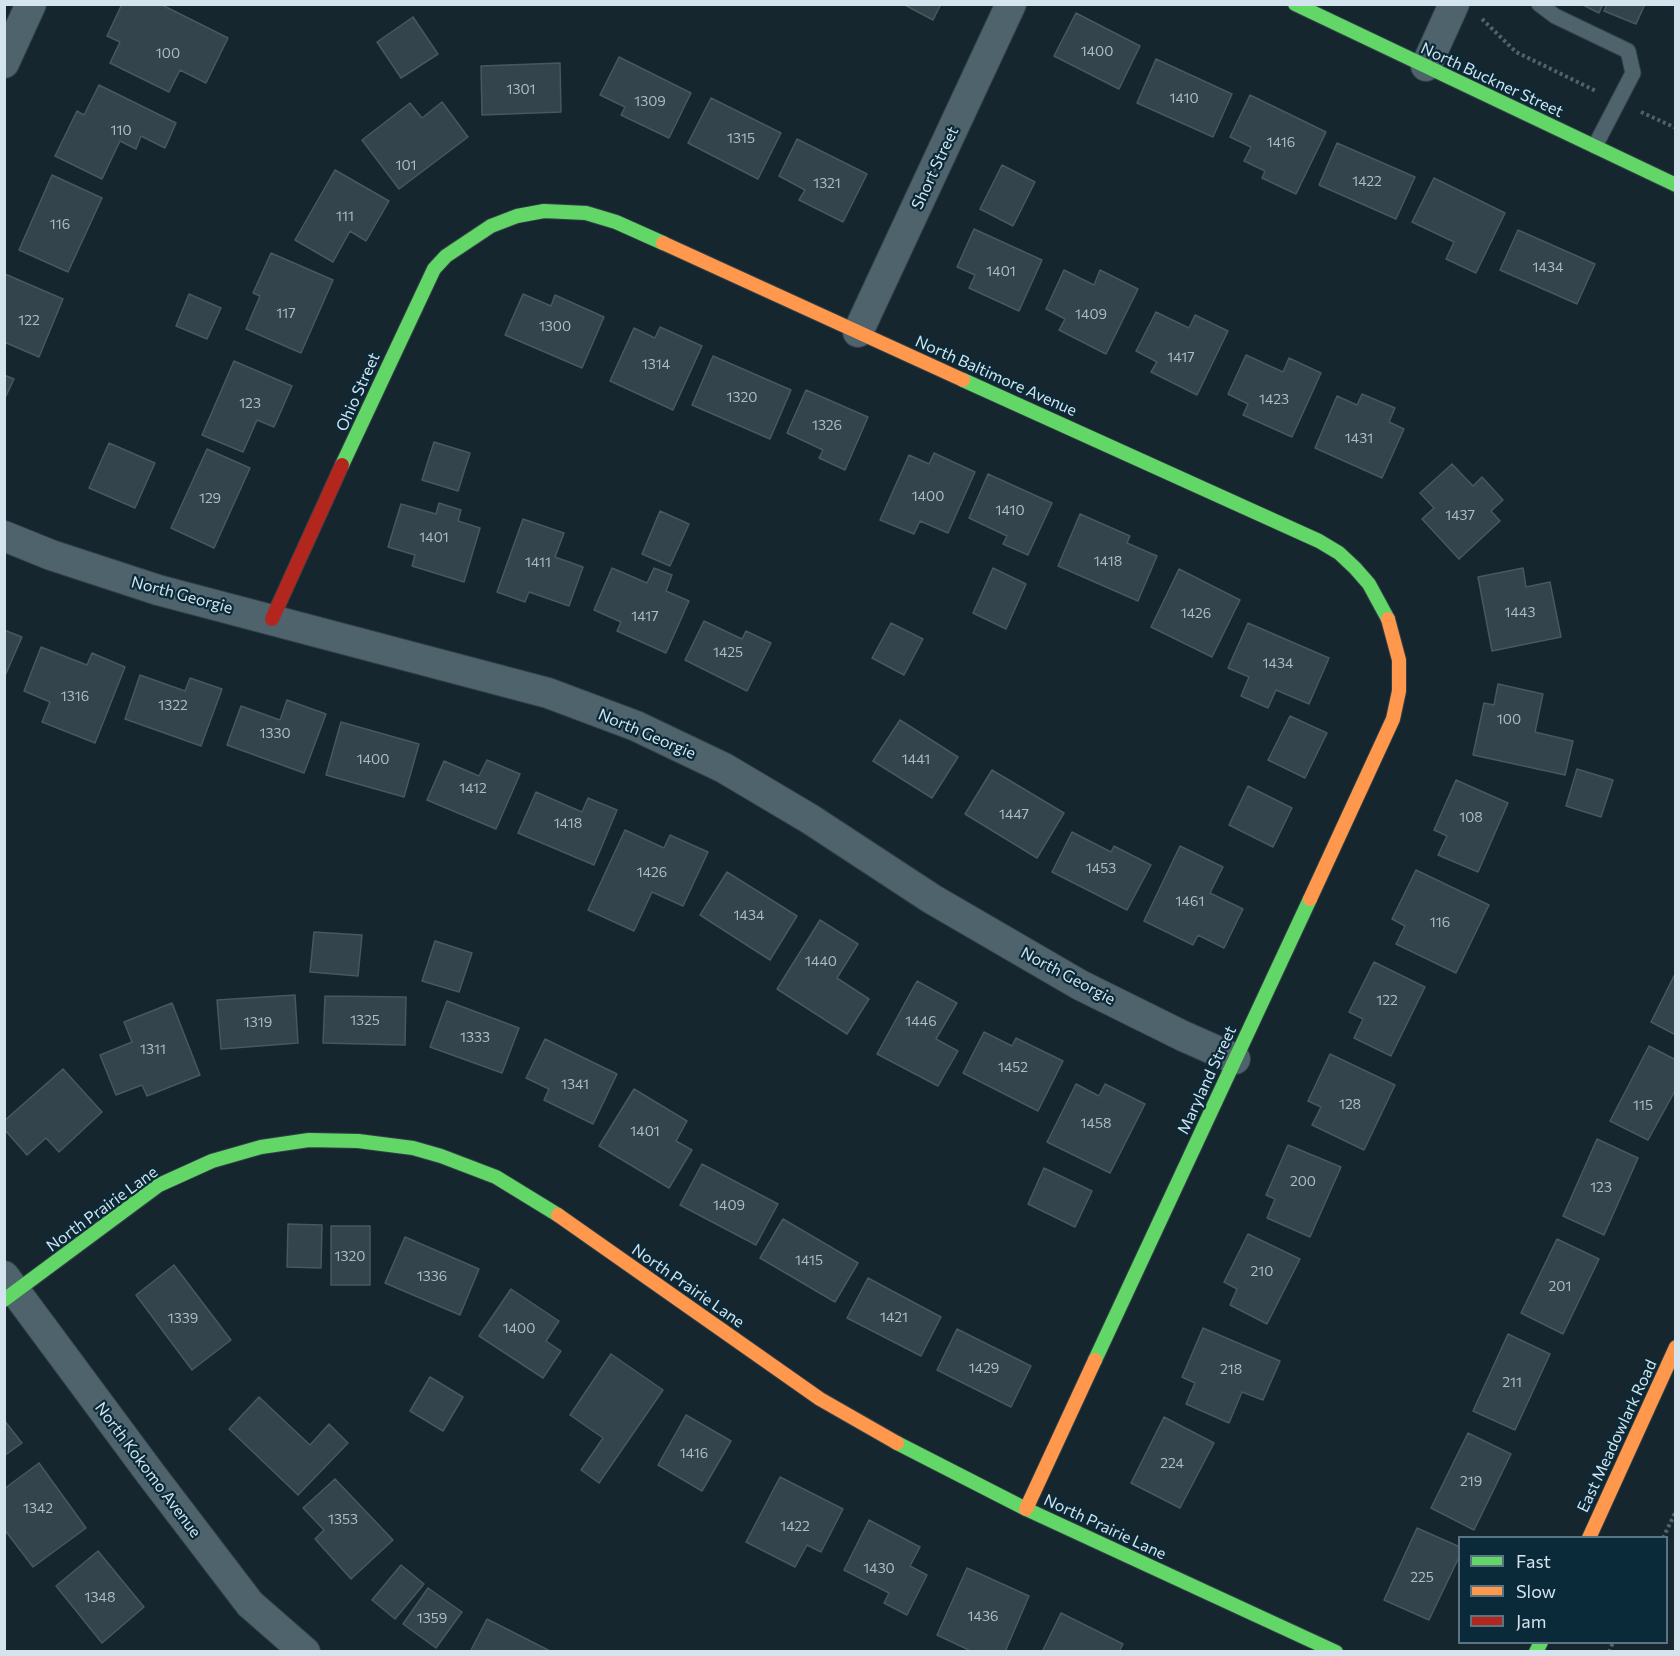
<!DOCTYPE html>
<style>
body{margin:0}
#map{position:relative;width:1680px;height:1656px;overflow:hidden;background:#16262e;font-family:Commissioner,sans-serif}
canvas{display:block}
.frame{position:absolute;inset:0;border:6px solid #d3e4ee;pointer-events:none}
.legend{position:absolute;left:1458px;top:1536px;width:210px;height:108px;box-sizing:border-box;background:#0b2a39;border:2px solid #5b7481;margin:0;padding:8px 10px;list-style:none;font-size:18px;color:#d3e4ee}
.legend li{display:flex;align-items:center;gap:12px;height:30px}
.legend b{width:30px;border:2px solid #5b7481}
</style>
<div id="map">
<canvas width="1680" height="1656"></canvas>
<div class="frame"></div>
<ul class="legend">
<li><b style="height:8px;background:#63d668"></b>Fast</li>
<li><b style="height:8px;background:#ff974d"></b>Slow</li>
<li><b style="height:8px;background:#b3261e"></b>Jam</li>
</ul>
</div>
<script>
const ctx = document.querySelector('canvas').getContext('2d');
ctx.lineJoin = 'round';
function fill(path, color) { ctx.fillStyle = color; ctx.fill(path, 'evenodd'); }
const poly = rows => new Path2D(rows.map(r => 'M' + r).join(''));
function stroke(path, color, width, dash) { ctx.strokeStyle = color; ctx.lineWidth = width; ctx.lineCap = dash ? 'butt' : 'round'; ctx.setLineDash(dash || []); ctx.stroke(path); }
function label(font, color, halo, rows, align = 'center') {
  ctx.font = font + ' Commissioner,sans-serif'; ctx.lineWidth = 4.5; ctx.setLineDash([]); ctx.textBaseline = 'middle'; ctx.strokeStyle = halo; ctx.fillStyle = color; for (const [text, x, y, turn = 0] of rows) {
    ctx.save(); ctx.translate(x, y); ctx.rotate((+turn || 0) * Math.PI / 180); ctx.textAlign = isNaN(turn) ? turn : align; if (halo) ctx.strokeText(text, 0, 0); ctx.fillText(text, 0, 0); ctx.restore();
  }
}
const building = poly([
 [122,4,160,4,228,38,206,83,180,70,169,92,110,63,120,42,107,36,122,4],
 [903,4,941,4,933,20,903,4],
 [1581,4,1603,4,1599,13,1581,4],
 [1607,4,1645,4,1636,24,1604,11,1607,4],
 [1076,13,1140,46,1119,89,1054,56,1076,13],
 [413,17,438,54,401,78,377,42,413,17],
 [619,57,691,93,669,138,621,115,625,107,600,95,619,57],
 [1156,59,1232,94,1213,137,1137,103,1156,59],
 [560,63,561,112,482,115,481,66,560,63],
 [99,85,176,123,165,148,141,136,136,149,120,141,102,179,55,156,77,111,84,115,99,85],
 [1250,95,1326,132,1296,194,1262,178,1265,171,1244,161,1251,147,1230,137,1250,95],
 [711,98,781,133,758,179,688,143,711,98],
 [442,102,468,137,399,189,362,140,410,103,422,118,442,102],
 [797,139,867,174,843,222,799,200,805,190,779,176,797,139],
 [1337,143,1415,177,1396,219,1319,185,1337,143],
 [1002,165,1035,182,1013,226,980,209,1002,165],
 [335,170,389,201,366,241,350,231,333,262,295,240,335,170],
 [52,175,102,198,68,272,19,250,52,175],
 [1434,178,1505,213,1476,273,1446,259,1454,242,1412,222,1434,178],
 [974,229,1042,260,1019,311,969,288,975,275,957,267,974,229],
 [1518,230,1595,264,1577,304,1500,270,1518,230],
 [271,253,333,280,301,353,246,329,260,296,253,293,271,253],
 [1064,270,1094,285,1100,270,1138,289,1106,354,1059,330,1065,319,1046,309,1064,270],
 [5,274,63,299,39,357,4,342,5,274],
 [189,294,221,308,207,339,176,326,189,294],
 [523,294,551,306,555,295,604,317,582,368,505,335,523,294],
 [1156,312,1189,328,1195,315,1228,331,1197,395,1151,372,1157,362,1136,351,1156,312],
 [660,327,702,346,673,410,610,381,634,328,655,338,660,327],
 [1246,355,1283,372,1289,358,1321,373,1292,437,1243,415,1248,404,1228,394,1246,355],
 [713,356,791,390,770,439,692,405,713,356],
 [234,361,292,386,274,427,257,420,243,452,202,435,234,361],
 [4,375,14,379,4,400,4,375],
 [806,390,868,417,845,470,819,458,823,450,787,433,806,390],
 [1362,394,1395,408,1389,422,1404,429,1382,478,1315,448,1337,396,1357,405,1362,394],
 [434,442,470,453,458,491,422,480,434,442],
 [109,443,155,463,135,508,89,488,109,443],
 [207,449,250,468,214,548,171,528,207,449],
 [934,453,975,472,948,533,920,521,914,534,880,520,909,455,929,464,934,453],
 [1452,464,1473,486,1482,477,1503,500,1491,511,1500,521,1459,559,1422,519,1434,508,1420,493,1452,464],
 [988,474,1052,503,1028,555,1003,544,1007,536,969,518,988,474],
 [439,503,461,510,458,521,480,528,464,582,412,566,415,555,388,547,401,504,436,514,439,503],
 [660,511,689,524,670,566,642,554,660,511],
 [1080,514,1130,536,1127,543,1157,556,1138,601,1058,566,1080,514],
 [523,519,564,533,555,557,583,567,569,606,529,592,525,602,497,592,523,519],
 [612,568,647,583,654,568,672,575,666,591,689,601,666,653,617,631,621,622,594,610,612,568],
 [993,568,1026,584,1006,629,973,613,993,568],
 [1523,568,1526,587,1550,582,1561,637,1492,651,1478,577,1523,568],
 [1179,569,1240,600,1212,657,1151,627,1179,569],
 [704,621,742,639,746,631,771,643,747,691,685,660,704,621],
 [891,623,923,639,904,675,872,658,891,623],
 [1248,623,1329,658,1309,704,1276,690,1268,708,1241,696,1249,677,1228,668,1248,623],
 [4,630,22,637,4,678,4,630],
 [41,647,87,665,92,653,125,667,95,743,42,722,50,702,24,691,41,647],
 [140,675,185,691,190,678,222,689,201,746,125,719,140,675],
 [1498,684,1543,694,1535,732,1573,741,1565,775,1473,755,1484,703,1494,705,1498,684],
 [287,700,326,714,304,773,227,745,241,706,280,720,287,700],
 [1290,716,1327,733,1305,778,1268,760,1290,716],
 [900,720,958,757,932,798,873,761,900,720],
 [341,722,419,744,404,797,326,775,341,722],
 [487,760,520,774,496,829,427,800,444,761,479,776,487,760],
 [1577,769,1613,780,1601,817,1566,806,1577,769],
 [992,770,1064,813,1037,858,965,814,992,770],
 [1456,780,1508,803,1478,872,1438,855,1447,836,1434,830,1456,780],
 [1248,786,1292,808,1273,847,1229,825,1248,786],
 [536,792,582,812,588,798,617,810,594,865,518,833,536,792],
 [625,830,664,848,670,835,708,852,683,906,652,892,634,931,588,910,625,830],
 [1072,832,1111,852,1114,846,1151,865,1127,910,1052,872,1072,832],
 [1180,846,1223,867,1210,893,1243,909,1224,948,1198,935,1193,945,1144,921,1180,846],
 [1416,870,1489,905,1456,973,1396,944,1405,926,1392,919,1416,870],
 [727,872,797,916,770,960,700,915,727,872],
 [820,920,858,944,837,978,869,999,847,1034,777,989,820,920],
 [314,932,362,935,358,976,310,972,314,932],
 [435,941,472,953,459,992,422,981,435,941],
 [1374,962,1425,987,1391,1056,1354,1038,1363,1019,1349,1012,1374,962],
 [1676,972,1676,1035,1651,1022,1676,972],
 [917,981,957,1003,936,1039,958,1051,938,1086,877,1054,917,981],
 [295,995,298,1043,221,1049,217,1000,295,995],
 [325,996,406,997,405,1045,323,1043,325,996],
 [447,1001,519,1028,502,1073,430,1047,447,1001],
 [172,1003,200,1075,147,1096,142,1085,116,1095,100,1055,132,1042,124,1022,172,1003],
 [984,1032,1012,1046,1016,1038,1063,1061,1038,1111,963,1073,984,1032],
 [545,1039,617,1074,593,1124,544,1100,549,1089,526,1078,545,1039],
 [1649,1046,1676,1060,1676,1089,1648,1140,1610,1121,1649,1046],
 [1330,1054,1395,1085,1364,1150,1312,1125,1321,1107,1308,1101,1330,1054],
 [63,1069,102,1112,59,1152,46,1138,27,1155,4,1129,4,1121,63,1069],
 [1076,1084,1099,1096,1105,1084,1145,1104,1110,1173,1047,1142,1076,1084],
 [634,1089,687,1121,676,1141,692,1150,669,1188,599,1146,634,1089],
 [1597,1139,1638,1158,1604,1235,1563,1216,1597,1139],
 [1288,1145,1341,1167,1310,1237,1267,1218,1275,1199,1266,1195,1288,1145],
 [702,1164,778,1204,756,1245,680,1205,702,1164],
 [1044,1168,1092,1191,1075,1227,1028,1204,1044,1168],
 [783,1219,858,1263,835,1302,760,1258,783,1219],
 [288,1224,322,1225,321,1268,287,1267,288,1224],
 [331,1226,370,1226,370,1285,331,1285,331,1226],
 [1248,1234,1300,1259,1267,1324,1230,1305,1237,1289,1224,1282,1248,1234],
 [405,1237,479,1269,460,1315,385,1283,405,1237],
 [1557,1239,1599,1259,1563,1334,1521,1313,1557,1239],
 [174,1265,231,1340,192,1370,136,1295,174,1265],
 [868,1278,941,1317,921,1356,847,1318,868,1278],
 [511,1289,559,1321,546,1341,561,1351,543,1378,479,1336,511,1289],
 [1203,1328,1280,1361,1263,1400,1242,1392,1229,1423,1186,1404,1195,1383,1182,1377,1203,1328],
 [957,1329,1031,1366,1011,1407,937,1370,957,1329],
 [1508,1334,1550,1354,1515,1430,1473,1411,1508,1334],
 [611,1354,663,1390,599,1483,581,1470,603,1438,570,1415,611,1354],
 [430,1377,463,1397,443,1431,410,1411,430,1377],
 [259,1397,310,1445,329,1424,348,1443,298,1495,229,1429,259,1397],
 [686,1415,731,1441,702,1491,658,1465,686,1415],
 [1164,1417,1214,1443,1180,1508,1131,1483,1164,1417],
 [4,1420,22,1443,4,1456,4,1420],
 [1468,1433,1511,1454,1474,1530,1431,1508,1468,1433],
 [39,1463,86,1528,33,1567,4,1529,4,1489,39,1463],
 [780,1477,843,1509,821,1552,807,1545,795,1567,746,1542,780,1477],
 [335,1479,393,1540,351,1579,315,1539,324,1530,303,1508,335,1479],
 [869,1520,920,1547,910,1566,927,1575,907,1615,884,1603,889,1593,844,1570,869,1520],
 [1417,1528,1460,1547,1460,1555,1429,1620,1384,1600,1417,1528],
 [98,1551,144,1607,102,1643,56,1586,98,1551],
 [401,1565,424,1584,395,1619,372,1600,401,1565],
 [967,1568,1029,1596,1005,1652,973,1652,937,1635,967,1568],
 [428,1588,462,1612,436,1648,403,1624,428,1588],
 [1061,1613,1123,1644,1119,1652,1042,1652,1061,1613],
 [487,1619,552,1652,470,1652,487,1619]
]);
const path = poly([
 [1482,19,1516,52,1596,91],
 [1641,112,1676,128],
 [1663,1538,1676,1511],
 [1609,1652,1613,1642]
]);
const lane = poly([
 [1539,4,1555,16,1628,51,1633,73,1595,146]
]);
const street = poly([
 [4,63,31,4],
 [1426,66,1454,4],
 [858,332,1011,4],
 [4,536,51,555,158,590,548,693,636,726,724,768,810,819,932,899,1080,985,1183,1036,1235,1059],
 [4,1276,150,1473,250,1604,305,1652]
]);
const fast = poly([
 [1295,4,1676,185],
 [963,380,1319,541,1339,553,1355,568,1369,584,1388,619],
 [342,465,434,269,446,256,491,226,517,216,544,211,586,213,616,222,663,243],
 [4,1300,159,1185,212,1161,261,1147,309,1140,358,1141,413,1148,441,1156,496,1177,558,1215],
 [1095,1360,1310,899],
 [897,1443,1026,1509,1336,1652],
 [1536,1652,1541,1642]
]);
const slow = poly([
 [663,243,963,380],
 [1310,899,1393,719,1399,691,1399,660,1388,619],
 [558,1215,820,1399,897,1443],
 [1026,1509,1095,1360],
 [1589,1538,1676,1347]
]);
const jam = poly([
 [272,619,342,465]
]);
const numberNames = [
 ["1400",1097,51],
 ["100",168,53],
 ["1301",521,89],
 ["1410",1184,98],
 ["1309",650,101],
 ["110",121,130],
 ["1315",741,138],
 ["1416",1281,142],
 ["101",406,165],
 ["1422",1367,181],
 ["1321",827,183],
 ["111",345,216],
 ["116",60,224],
 ["1434",1548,267],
 ["1401",1001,271],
 ["117",286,313],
 ["1409",1091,314],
 ["122",29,320],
 ["1300",555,326],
 ["1417",1181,357],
 ["1314",656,364],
 ["1320",742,397],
 ["1423",1274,399],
 ["123",250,403],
 ["1326",827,425],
 ["1431",1359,438],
 ["1400",928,496],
 ["129",210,498],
 ["1410",1010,510],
 ["1437",1460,515],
 ["1401",434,537],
 ["1418",1108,561],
 ["1411",538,562],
 ["1443",1520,612],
 ["1426",1196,613],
 ["1417",645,616],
 ["1425",728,652],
 ["1434",1278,663],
 ["1316",75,696],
 ["1322",173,705],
 ["100",1509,719],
 ["1330",275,733],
 ["1400",373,759],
 ["1441",916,759],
 ["1412",473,788],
 ["1447",1014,814],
 ["108",1471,817],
 ["1418",568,823],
 ["1453",1101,868],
 ["1426",652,872],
 ["1461",1190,901],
 ["1434",749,915],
 ["116",1440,922],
 ["1440",821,961],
 ["122",1387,1000],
 ["1325",365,1020],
 ["1446",921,1021],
 ["1319",258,1022],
 ["1333",475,1037],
 ["1311",153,1049],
 ["1452",1013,1067],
 ["1341",575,1084],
 ["128",1350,1104],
 ["115",1643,1105],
 ["1458",1096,1123],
 ["1401",645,1131],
 ["200",1303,1181],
 ["123",1601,1187],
 ["1409",729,1205],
 ["1320",350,1256],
 ["1415",809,1260],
 ["210",1262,1271],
 ["1336",432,1276],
 ["201",1560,1286],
 ["1421",894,1317],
 ["1339",183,1318],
 ["1400",519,1328],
 ["1429",984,1368],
 ["218",1231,1369],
 ["211",1512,1382],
 ["1416",694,1453],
 ["224",1172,1463],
 ["219",1471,1481],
 ["1342",38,1508],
 ["1353",343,1519],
 ["1422",795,1526],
 ["1430",879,1568],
 ["225",1422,1577],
 ["1348",100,1597],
 ["1436",983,1616],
 ["1359",432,1618]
];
const streetNames = [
 ["North Buckner Street",1492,80,25],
 ["Short Street",935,168,-65],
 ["North Baltimore Avenue",996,376,24],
 ["Ohio Street",358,392,-66],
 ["North Georgie",182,595,15],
 ["North Georgie",647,734,23],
 ["North Georgie",1068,976,28],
 ["Maryland Street",1207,1080,-65],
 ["North Prairie Lane",102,1209,-36],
 ["North Prairie Lane",688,1286,35],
 ["East Meadowlark Road",1617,1436,-65],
 ["North Kokomo Avenue",148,1470,53],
 ["North Prairie Lane",1105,1527,25]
];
fill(building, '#33444d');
stroke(building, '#4a575e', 1.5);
stroke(lane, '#324047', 17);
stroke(street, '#324047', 32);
stroke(fast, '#324047', 16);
stroke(slow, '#324047', 16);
stroke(jam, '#324047', 16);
stroke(path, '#52626a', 4, [3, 3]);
stroke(lane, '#4f636d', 15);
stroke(street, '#4f636d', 30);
stroke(fast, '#63d668', 14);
stroke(slow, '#ff974d', 14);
stroke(jam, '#b3261e', 14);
label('14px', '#abbcc6', null, numberNames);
label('16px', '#d3e4ee', '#0b2a39', streetNames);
</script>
